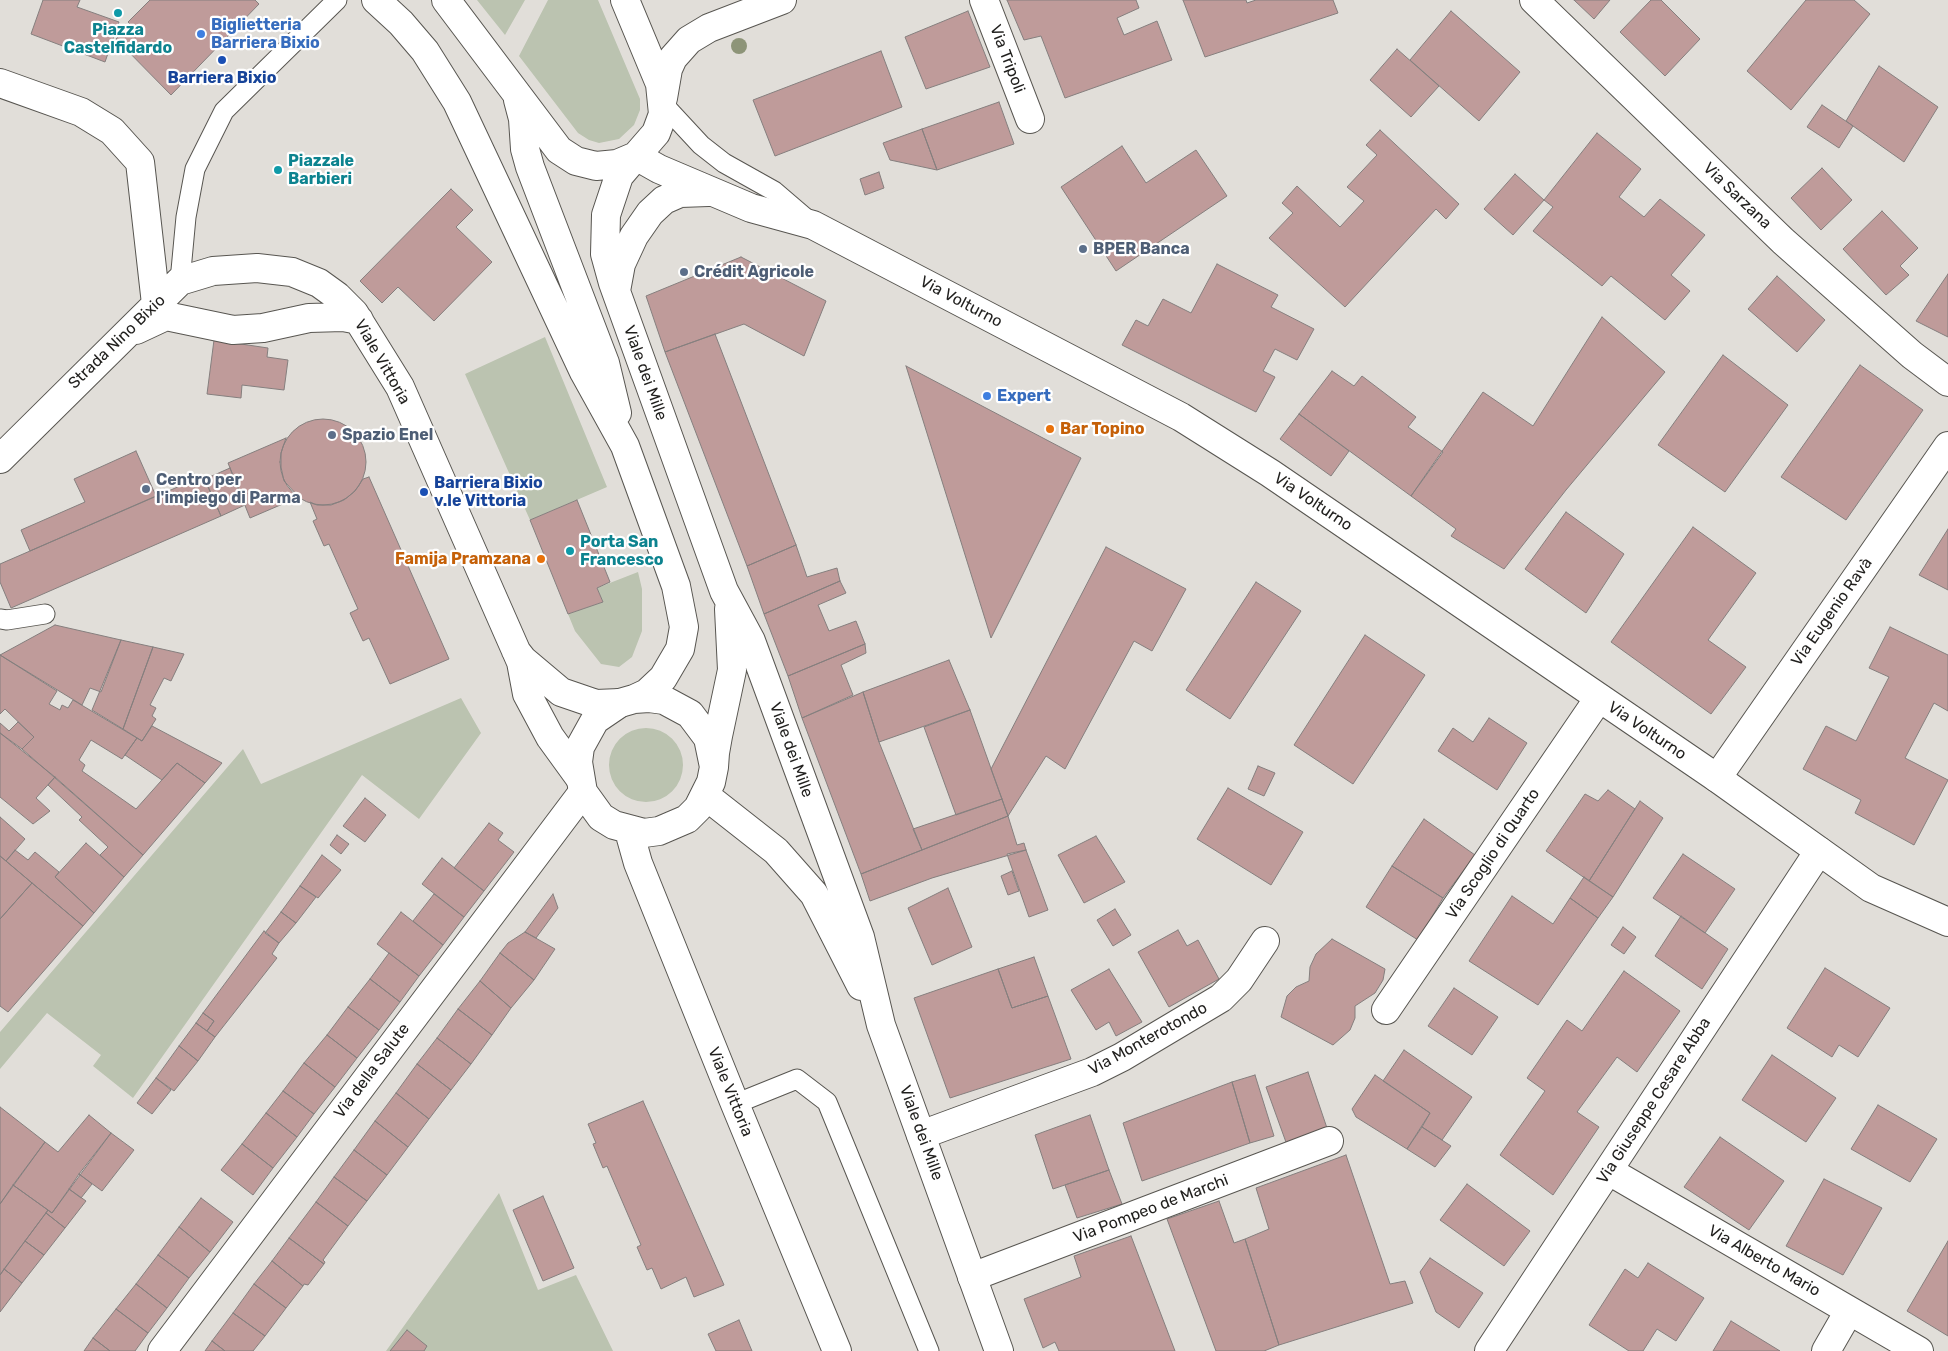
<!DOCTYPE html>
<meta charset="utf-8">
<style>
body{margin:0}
canvas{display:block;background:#e1ded9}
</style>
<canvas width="1948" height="1351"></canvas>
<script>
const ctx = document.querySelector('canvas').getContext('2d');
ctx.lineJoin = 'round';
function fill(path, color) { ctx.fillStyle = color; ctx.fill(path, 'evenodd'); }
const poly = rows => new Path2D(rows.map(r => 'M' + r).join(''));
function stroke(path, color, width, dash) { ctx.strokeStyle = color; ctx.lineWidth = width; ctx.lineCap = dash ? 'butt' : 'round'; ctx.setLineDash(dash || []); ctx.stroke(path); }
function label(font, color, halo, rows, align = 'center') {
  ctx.font = font + ' Rubik,sans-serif'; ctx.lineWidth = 4.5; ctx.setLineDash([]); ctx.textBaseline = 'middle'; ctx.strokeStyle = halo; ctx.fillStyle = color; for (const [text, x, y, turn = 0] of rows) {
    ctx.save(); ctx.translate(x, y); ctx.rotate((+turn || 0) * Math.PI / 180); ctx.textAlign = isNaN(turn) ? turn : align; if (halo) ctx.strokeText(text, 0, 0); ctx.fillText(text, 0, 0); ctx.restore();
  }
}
const green = poly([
 [477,0,525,0,505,35],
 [548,0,598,0,640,99,640,110,634,125,619,139,599,143,589,140,578,133,519,56],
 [545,337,607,487,530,520,465,374],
 [638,572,642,589,642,631,632,657,619,667,601,664,575,631,568,614,603,602,597,588],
 [461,698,481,733,419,819,362,775,133,1098,93,1066,101,1055,47,1013,0,1069,0,1032,243,749,261,784],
 '609 765a37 37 0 1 1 74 0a37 37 0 1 1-74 0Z',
 [499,1193,538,1290,576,1275,613,1351,386,1351]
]);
const building = poly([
 [43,0,80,0,77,7,119,22,105,62,31,34,43,0],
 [150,0,255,0,259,4,171,95,116,39,130,24,128,22,150,0],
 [1007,0,1136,0,1139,8,1117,18,1124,35,1157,21,1172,60,1065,98,1041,36,1024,40,1007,0],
 [1183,0,1246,0,1247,3,1256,0,1333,0,1338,13,1205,57,1183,0],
 [1574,0,1610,0,1594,19,1574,0],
 [1651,0,1661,0,1700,39,1665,76,1620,32,1651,0],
 [1806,0,1854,0,1870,14,1791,110,1747,71,1806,0],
 [968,11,990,67,926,89,905,37,968,11],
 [1451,11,1520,72,1479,121,1410,60,1451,11],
 [1397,49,1439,86,1411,117,1370,80,1397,49],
 [881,51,902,107,775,156,753,100,881,51],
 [1879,66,1938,107,1904,162,1846,121,1879,66],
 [999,102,1014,144,937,170,922,129,999,102],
 [1822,105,1853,126,1839,148,1807,127,1822,105],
 [922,129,937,170,890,160,883,143,922,129],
 [1380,130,1459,204,1446,219,1436,209,1345,307,1269,238,1293,213,1282,203,1297,186,1340,227,1364,201,1347,187,1377,155,1366,145,1380,130],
 [1597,133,1641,169,1619,197,1644,217,1660,199,1705,235,1671,275,1690,291,1665,320,1611,276,1602,286,1533,231,1553,207,1544,200,1597,133],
 [1122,146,1146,183,1196,150,1227,196,1116,271,1061,187,1122,146],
 [1822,168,1852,200,1821,230,1791,198,1822,168],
 [879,172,884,188,865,195,860,179,879,172],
 [1515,174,1544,200,1513,235,1484,209,1515,174],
 [451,189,473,210,456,227,492,262,434,321,398,287,382,303,360,281,451,189],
 [1882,211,1918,248,1900,266,1909,275,1886,295,1843,249,1882,211],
 [741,257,826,301,804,356,744,324,665,352,646,296,741,257],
 [1217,264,1278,295,1271,307,1314,329,1297,360,1275,349,1263,371,1275,377,1256,412,1122,345,1136,320,1148,326,1163,299,1191,313,1217,264],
 [1948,274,1948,337,1916,321,1948,274],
 [1777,276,1825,320,1797,352,1748,309,1777,276],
 [1602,317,1665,372,1566,490,1504,569,1451,536,1456,529,1411,496,1483,392,1533,426,1602,317],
 [715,334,796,545,747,566,665,352,715,334],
 [214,340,268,348,267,357,288,360,284,390,242,385,241,398,207,394,214,340],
 [1723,355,1788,405,1725,492,1658,445,1723,355],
 [1860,365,1923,410,1846,520,1781,477,1860,365],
 [906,366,1081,458,991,638,906,366],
 [1332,371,1354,386,1362,376,1416,417,1408,427,1443,452,1411,496,1299,414,1332,371],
 [1299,414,1349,451,1331,476,1280,439,1299,414],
 '280 462a43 43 0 1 1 86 0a43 43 0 1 1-86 0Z',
 [286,438,281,453,281,467,284,481,299,497,250,518,228,463,286,438],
 [136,451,156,496,30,551,21,530,85,502,74,479,136,451],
 [230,468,245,505,221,516,205,479,230,468],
 [203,476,221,516,11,608,0,582,0,564,203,476],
 [369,477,449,659,390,684,369,638,363,641,350,613,358,609,329,544,324,546,313,521,317,519,310,502,317,505,331,505,344,500,355,491,363,479,369,477],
 [577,500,610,582,597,588,603,602,568,614,530,520,577,500],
 [1566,512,1624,554,1586,613,1525,569,1566,512],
 [1693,527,1756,573,1708,640,1746,667,1711,714,1611,642,1693,527],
 [1948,529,1948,590,1919,575,1948,529],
 [796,545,807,577,837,568,840,581,764,614,747,566,796,545],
 [1106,547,1186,589,1152,651,1134,641,1065,769,1046,756,1008,816,991,769,1106,547],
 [840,581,846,593,818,605,829,631,856,621,865,644,788,676,764,614,840,581],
 [1256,582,1301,611,1230,719,1186,690,1256,582],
 [55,625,121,640,101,692,90,688,82,705,0,655,55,625],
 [1890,627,1948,655,1948,711,1934,703,1905,758,1948,780,1914,845,1855,813,1861,800,1803,769,1826,726,1856,741,1889,677,1869,668,1890,627],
 [1365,635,1425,675,1353,784,1294,745,1365,635],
 [121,640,153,647,123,729,92,710,121,640],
 [865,644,866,653,841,665,853,695,802,718,788,676,865,644],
 [153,647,184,654,171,681,164,678,150,705,156,708,152,716,156,719,142,741,123,729,153,647],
 [0,655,57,691,49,704,60,710,62,705,68,708,73,700,137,738,122,759,91,740,79,760,85,765,82,771,136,809,177,763,205,783,143,855,22,749,34,737,5,709,0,714,0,655],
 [949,660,970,710,879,742,863,692,949,660],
 [863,692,879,742,922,850,861,874,802,718,863,692],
 [970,710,1002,799,956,815,924,727,970,710],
 [1489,718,1527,743,1497,790,1438,751,1453,728,1473,742,1489,718],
 [18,722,34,737,22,749,0,733,0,723,9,731,18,722],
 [152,726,222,763,205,783,177,763,162,780,125,755,137,738,142,741,152,726],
 [0,733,55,777,36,798,50,811,33,824,0,797,0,733],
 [1258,766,1275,773,1264,796,1248,789,1258,766],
 [55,777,143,855,124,877,100,855,108,847,79,820,82,817,48,785,55,777],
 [1228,788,1303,832,1271,885,1197,839,1228,788],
 [1608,790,1635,809,1589,881,1546,851,1585,794,1598,801,1608,790],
 [365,798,386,815,365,842,343,826,365,798],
 [1002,799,1008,816,922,850,913,829,1002,799],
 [1640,801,1663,818,1613,897,1589,881,1640,801],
 [1008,816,1017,845,1024,843,1026,850,932,878,870,901,861,874,1008,816],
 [0,817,25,839,6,861,0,856,0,817],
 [1424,819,1475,855,1443,898,1392,866,1424,819],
 [489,823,503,833,498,840,514,852,484,891,454,868,489,823],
 [337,835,349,844,341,854,330,845,337,835],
 [1096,836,1125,882,1084,903,1058,855,1096,836],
 [86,843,124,877,94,913,55,877,86,843],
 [15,850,28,860,35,852,59,872,55,877,94,913,83,926,6,861,15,850],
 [1026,850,1048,910,1029,917,1007,854,1026,850],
 [1683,854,1735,889,1705,933,1653,898,1683,854],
 [322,855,341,870,318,898,300,886,322,855],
 [0,856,32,883,0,919,0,856],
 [442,858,484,891,464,917,422,884,442,858],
 [1392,866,1443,898,1418,940,1366,907,1392,866],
 [1012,871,1019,891,1008,895,1001,876,1012,871],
 [1584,877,1613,897,1598,918,1570,898,1584,877],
 [32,883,83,926,8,1012,0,1006,0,919,32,883],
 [300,886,316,897,296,923,281,912,300,886],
 [948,888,972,947,932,965,908,908,948,888],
 [434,894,464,917,443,945,413,921,434,894],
 [553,894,558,908,536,938,525,932,553,894],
 [1512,896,1553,924,1570,898,1598,918,1538,1005,1469,961,1512,896],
 [1115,909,1131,935,1113,946,1097,920,1115,909],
 [281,912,296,923,279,943,265,933,281,912],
 [401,912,443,945,419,976,377,944,401,912],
 [1681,916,1728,949,1702,989,1655,956,1681,916],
 [1623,927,1636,937,1624,954,1611,945,1623,927],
 [1178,930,1187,946,1198,940,1219,979,1169,1007,1138,952,1178,930],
 [264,931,279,943,272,954,277,958,215,1037,207,1031,214,1021,203,1013,264,931],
 [525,932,555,949,534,980,500,953,508,943,525,932],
 [1332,939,1385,969,1383,980,1375,993,1355,1006,1355,1018,1350,1030,1333,1045,1281,1017,1287,996,1296,987,1309,981,1310,967,1316,954,1332,939],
 [389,953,419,976,400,1002,370,979,389,953],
 [500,953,534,980,511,1008,480,981,500,953],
 [1034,957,1048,996,1012,1008,998,969,1034,957],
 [1825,968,1890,1008,1858,1057,1839,1045,1832,1057,1787,1028,1825,968],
 [998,969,1012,1008,1048,996,1071,1059,950,1098,914,998,998,969],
 [1109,969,1142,1022,1116,1036,1109,1022,1096,1030,1071,990,1109,969],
 [1624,971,1680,1011,1637,1072,1617,1057,1577,1112,1599,1127,1553,1195,1500,1155,1545,1091,1527,1078,1567,1020,1582,1031,1624,971],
 [370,979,400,1002,379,1030,348,1007,370,979],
 [480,981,511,1008,492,1035,458,1009,480,981],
 [1454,988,1498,1017,1472,1055,1428,1026,1454,988],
 [348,1007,379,1030,357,1058,327,1035,348,1007],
 [458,1009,492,1035,471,1064,437,1038,458,1009],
 [203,1013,214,1021,207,1031,196,1023,203,1013],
 [196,1023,215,1037,198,1061,179,1046,196,1023],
 [327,1035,357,1058,335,1087,304,1063,327,1035],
 [437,1038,471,1064,451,1090,417,1064,437,1038],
 [179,1046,198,1061,174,1091,156,1078,179,1046],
 [1404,1050,1472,1097,1442,1140,1422,1127,1430,1113,1383,1081,1404,1050],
 [1772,1055,1836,1098,1806,1142,1742,1100,1772,1055],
 [304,1063,335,1087,314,1114,283,1091,304,1063],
 [417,1064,451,1090,429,1119,396,1093,417,1064],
 [1308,1072,1328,1131,1287,1145,1266,1087,1308,1072],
 [1255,1075,1274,1136,1250,1143,1232,1082,1255,1075],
 [1375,1075,1430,1113,1407,1149,1356,1117,1352,1109,1375,1075],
 [156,1078,171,1090,152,1114,137,1103,156,1078],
 [1232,1082,1250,1143,1142,1181,1123,1123,1232,1082],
 [283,1091,314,1114,297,1137,266,1113,283,1091],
 [396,1093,429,1119,408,1147,375,1121,396,1093],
 [643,1101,724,1285,694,1297,686,1277,661,1289,652,1268,647,1270,637,1247,641,1245,607,1166,603,1168,593,1144,596,1143,588,1124,643,1101],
 [1878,1105,1937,1139,1910,1182,1851,1149,1878,1105],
 [0,1107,45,1142,0,1204,0,1107],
 [266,1113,297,1137,273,1168,242,1144,266,1113],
 [89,1115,111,1133,52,1213,13,1185,45,1142,58,1152,89,1115],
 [1090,1115,1109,1170,1053,1189,1035,1135,1090,1115],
 [375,1121,408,1147,387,1175,354,1150,375,1121],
 [1422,1127,1451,1146,1435,1167,1407,1149,1422,1127],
 [111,1133,134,1150,102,1191,79,1174,111,1133],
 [1720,1137,1784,1181,1749,1230,1684,1187,1720,1137],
 [242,1144,273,1168,253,1195,221,1170,242,1144],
 [354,1150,387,1175,367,1201,334,1177,354,1150],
 [1346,1155,1390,1284,1405,1281,1413,1303,1279,1345,1245,1239,1269,1229,1256,1188,1346,1155],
 [1109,1170,1122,1204,1077,1218,1065,1185,1109,1170],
 [79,1174,92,1184,81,1198,69,1189,79,1174],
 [334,1177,367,1201,348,1226,316,1202,334,1177],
 [1824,1179,1882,1208,1843,1275,1786,1246,1824,1179],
 [1467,1184,1530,1231,1504,1266,1440,1220,1467,1184],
 [13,1185,48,1210,0,1275,0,1204,13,1185],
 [69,1189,86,1201,65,1228,46,1213,48,1210,52,1213,69,1189],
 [543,1196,574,1268,543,1281,513,1210,543,1196],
 [201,1198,233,1222,210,1252,179,1227,201,1198],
 [1219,1201,1234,1243,1245,1239,1279,1345,1264,1351,1216,1351,1167,1219,1219,1201],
 [316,1202,348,1226,323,1260,325,1262,324,1264,289,1238,316,1202],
 [46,1213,65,1228,44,1255,25,1241,46,1213],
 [179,1227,210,1252,189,1278,158,1255,179,1227],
 [1131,1236,1175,1351,1059,1351,1055,1342,1043,1348,1024,1299,1081,1277,1074,1256,1131,1236],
 [289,1238,324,1264,308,1285,304,1284,303,1286,272,1261,289,1238],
 [25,1241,44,1255,22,1283,4,1269,25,1241],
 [1948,1241,1948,1336,1907,1311,1948,1241],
 [158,1255,189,1278,167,1308,136,1284,158,1255],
 [1430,1258,1483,1293,1459,1328,1436,1312,1420,1272,1430,1258],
 [272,1261,303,1286,286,1308,254,1284,272,1261],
 [1648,1263,1704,1298,1676,1341,1657,1329,1643,1351,1629,1351,1589,1325,1625,1269,1638,1278,1648,1263],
 [4,1269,22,1283,0,1312,0,1275,4,1269],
 [136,1284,167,1308,148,1333,116,1309,136,1284],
 [254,1284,286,1308,265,1336,233,1313,254,1284],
 [116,1309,148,1333,135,1351,110,1351,93,1338,116,1309],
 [233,1313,265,1336,253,1351,225,1351,212,1341,233,1313],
 [739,1320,752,1351,716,1351,708,1334,739,1320],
 [1731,1321,1780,1351,1713,1351,1731,1321],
 [407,1330,427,1346,424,1351,390,1351,407,1330],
 [93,1338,110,1351,84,1351,93,1338],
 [212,1341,225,1351,205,1351,212,1341]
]);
const lane = poly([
 [663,104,701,145,724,163,774,191,809,221],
 [180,281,186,217,195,169,224,111,337,0],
 [0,619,7,620,45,614],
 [735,1104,797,1079,827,1102,929,1351]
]);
const street = poly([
 [984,0,1030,119],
 [1534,0,1783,241,1912,355,1948,382],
 [0,83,81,112,112,131,140,162,156,304],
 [136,330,166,316,233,330,263,328,309,318,343,317,359,320],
 [0,459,180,281,213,271,257,268,292,272,319,283,337,296,354,313,400,387,521,662,527,694,550,737,579,777],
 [516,651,523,660,561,692,596,704,620,703],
 [1717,778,1948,446],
 [1386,1010,1599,698],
 [921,1135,1092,1072,1122,1057,1221,998,1239,980,1265,941],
 [1609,1171,1919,1351],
 [972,1277,1329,1141],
 [162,1351,583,792],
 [1489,1351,1819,851],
 [1826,1351,1849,1311]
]);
const secondary = poly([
 [376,0,401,23,425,51,457,102,584,372,625,446,676,586,684,627,680,649,663,678,647,693,634,699],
 [446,0,559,150,576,161,596,166,617,164,636,156,656,133,663,114,660,84,625,0],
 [663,98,668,69,673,58,689,40,709,28,782,0],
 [518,100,523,119,525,149,530,167,605,363,617,413],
 [636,156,659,169,751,208,813,225,1181,417,1270,473,1717,778,1871,888,1948,922],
 [636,156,619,176,606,215,605,254,613,283,724,591,751,641,860,937,881,1025,999,1351],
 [616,291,621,264,634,236,650,213,664,200,680,193,708,192],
 [714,767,708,738,690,714,664,700,649,698,634,699,620,703,595,720,580,747,578,762,583,792,601,817,614,825,644,833,659,831,687,819,698,808,711,782,714,767,715,753,718,736,732,670,729,609],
 [706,796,776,851,814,894,861,986],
 [629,831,638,863,735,1104,837,1351]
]);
const trees = [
 [739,46]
];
const markers = [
 [118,13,5,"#0f9aa8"],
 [201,34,5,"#3f7fe0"],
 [222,60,5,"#1a4fb4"],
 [278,170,5,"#0f9aa8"],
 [1083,249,5,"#5c6f8a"],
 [684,272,5,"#5c6f8a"],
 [987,396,5,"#3f7fe0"],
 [1050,429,5,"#e8710a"],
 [332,435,5,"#5c6f8a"],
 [146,489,5,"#5c6f8a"],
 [424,492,5,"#1a4fb4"],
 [570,551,5,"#0f9aa8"],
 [541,559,5,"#e8710a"]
];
const shopNames = [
 ["Biglietteria",211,25],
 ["Barriera Bixio",211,43],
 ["Expert",997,396]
];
const cultureNames = [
 ["Piazza",118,30,"center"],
 ["Castelfidardo",118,48,"center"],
 ["Piazzale",288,161],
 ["Barbieri",288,179],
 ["Porta San",580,542],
 ["Francesco",580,560]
];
const streetNames = [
 ["Via Tripoli",1007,59,69],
 ["Via Sarzana",1737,196,44],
 ["Via Volturno",961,302,28],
 ["Strada Nino Bixio",117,342,-44],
 ["Viale Vittoria",382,362,60],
 ["Viale dei Mille",645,373,70],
 ["Via Volturno",1313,502,34],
 ["Via Eugenio Ravà",1832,612,-55],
 ["Via Volturno",1647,731,34],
 ["Viale dei Mille",791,750,70],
 ["Via Scoglio di Quarto",1493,854,-56],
 ["Via Monterotondo",1148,1039,-29],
 ["Via della Salute",372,1071,-53],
 ["Viale Vittoria",730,1092,68],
 ["Via Giuseppe Cesare Abba",1654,1101,-57],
 ["Viale dei Mille",921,1133,70],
 ["Via Pompeo de Marchi",1151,1209,-21],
 ["Via Alberto Mario",1764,1261,30]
];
const transitNames = [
 ["Barriera Bixio",222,78],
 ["Barriera Bixio",434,483,"left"],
 ["v.le Vittoria",434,501,"left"]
];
const serviceNames = [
 ["BPER Banca",1093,249],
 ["Crédit Agricole",694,272],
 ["Spazio Enel",342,435],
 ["Centro per",156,480],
 ["l'impiego di Parma",156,498]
];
const foodNames = [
 ["Bar Topino",1060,429],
 ["Famija Pramzana",531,559,"right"]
];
fill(green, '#bbc3b0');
fill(building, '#bf9b9a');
stroke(building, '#857f7e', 1);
stroke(lane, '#585651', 21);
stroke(street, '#585651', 30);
stroke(secondary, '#585651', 30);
stroke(lane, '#fff', 19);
stroke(street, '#fff', 28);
stroke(secondary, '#fff', 28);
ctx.fillStyle = '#8d9478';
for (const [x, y] of trees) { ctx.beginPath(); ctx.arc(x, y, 8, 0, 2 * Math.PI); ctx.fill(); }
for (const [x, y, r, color] of markers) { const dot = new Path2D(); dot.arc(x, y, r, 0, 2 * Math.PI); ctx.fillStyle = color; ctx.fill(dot); stroke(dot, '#fff', 2); }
label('bold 16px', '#366cbe', '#fff', shopNames, 'left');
label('bold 16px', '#0d838f', '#fff', cultureNames, 'left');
label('16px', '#201f1d', '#fff', streetNames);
label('bold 16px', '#164399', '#fff', transitNames);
label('bold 16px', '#4e5e75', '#fff', serviceNames, 'left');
label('bold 16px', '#c56008', '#fff', foodNames, 'left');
</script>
